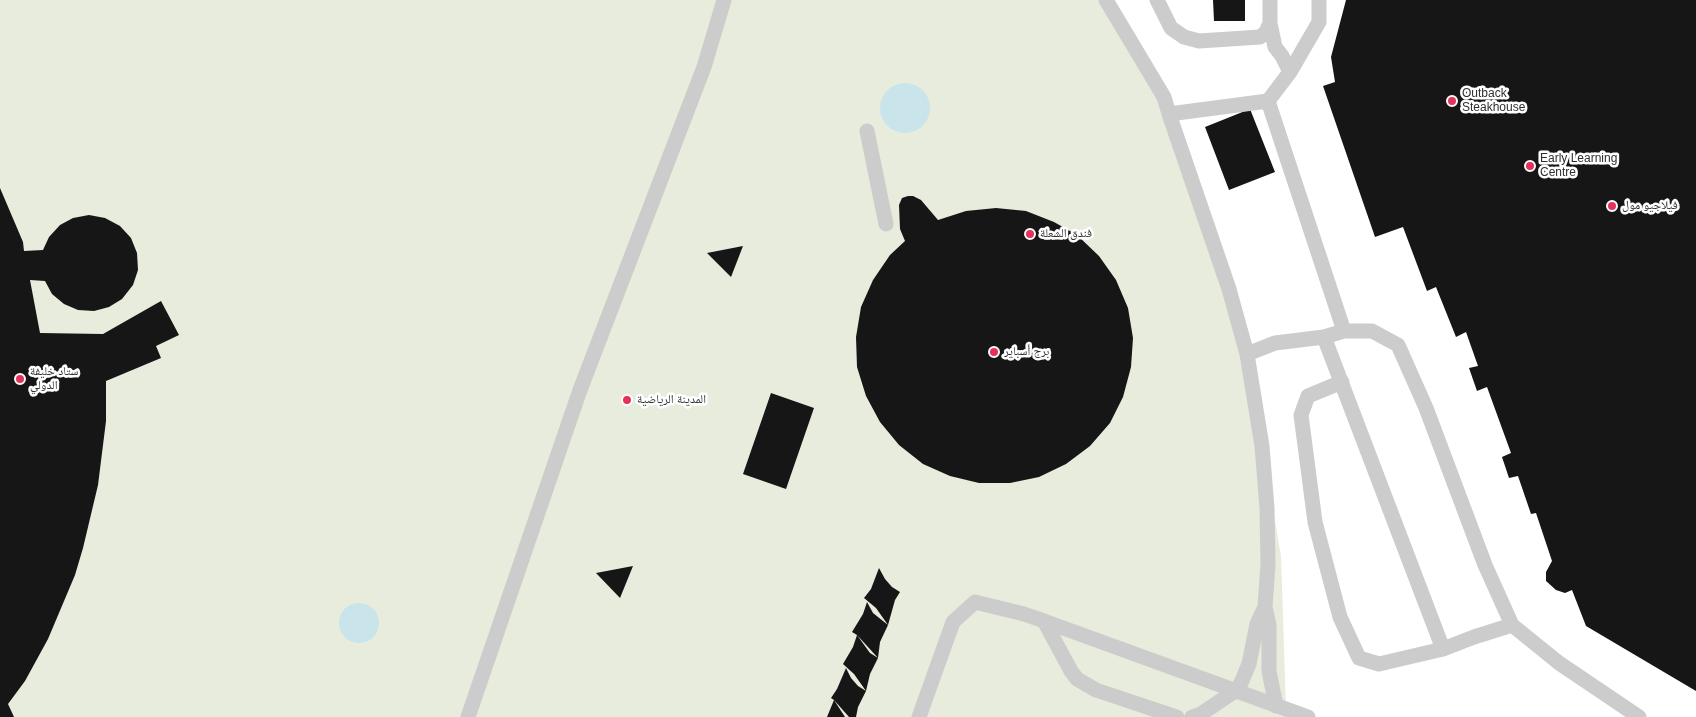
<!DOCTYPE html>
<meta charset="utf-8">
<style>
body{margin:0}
canvas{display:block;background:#fff}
</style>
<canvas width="1696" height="717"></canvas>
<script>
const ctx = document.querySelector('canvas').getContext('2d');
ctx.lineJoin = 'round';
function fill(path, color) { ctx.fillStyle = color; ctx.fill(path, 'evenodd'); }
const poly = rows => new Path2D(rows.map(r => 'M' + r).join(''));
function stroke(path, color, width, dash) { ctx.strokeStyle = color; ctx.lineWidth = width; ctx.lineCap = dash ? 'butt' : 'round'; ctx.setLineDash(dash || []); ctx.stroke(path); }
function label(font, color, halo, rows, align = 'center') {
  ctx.font = font + ' Arial,"Noto Naskh Arabic",sans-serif'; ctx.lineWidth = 5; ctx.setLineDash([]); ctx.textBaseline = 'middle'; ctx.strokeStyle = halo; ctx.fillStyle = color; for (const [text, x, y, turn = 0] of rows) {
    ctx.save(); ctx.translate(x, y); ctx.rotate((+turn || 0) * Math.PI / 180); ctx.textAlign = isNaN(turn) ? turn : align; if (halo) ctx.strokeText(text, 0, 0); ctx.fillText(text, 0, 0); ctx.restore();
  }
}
const green = poly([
 [0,0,1106,0,1164,97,1229,289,1262,446,1281,556,1286,709,1308,717,0,717]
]);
const water = poly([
 '880 108a25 25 0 1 1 50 0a25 25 0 1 1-50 0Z',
 '339 623a20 20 0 1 1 40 0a20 20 0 1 1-40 0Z'
]);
const building = poly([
 [1213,0,1245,0,1245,21,1214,21],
 [1346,0,1696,0,1696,691,1586,626,1572,590,1565,593,1556,590,1546,581,1546,572,1552,561,1536,513,1531,514,1518,476,1509,478,1502,457,1511,453,1487,387,1477,391,1469,368,1478,366,1466,332,1456,337,1436,287,1427,291,1403,227,1375,237,1323,86,1335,82,1331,57],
 [1250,109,1275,172,1229,190,1205,127],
 [0,188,23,242,24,251,43,250,49,237,60,225,73,218,89,215,105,218,120,226,131,238,137,253,138,270,133,285,122,299,109,307,94,311,78,310,64,304,52,294,45,281,30,280,40,333,103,334,161,301,179,335,156,346,161,358,106,381,106,421,98,485,83,548,75,575,48,639,25,681,8,704,14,717,0,717],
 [908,196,913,196,921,200,938,220,966,211,996,208,1026,211,1054,222,1077,235,1099,256,1116,280,1128,308,1133,338,1131,367,1123,397,1110,423,1090,446,1066,464,1039,477,1010,483,979,483,950,476,923,464,899,445,880,422,866,396,857,367,856,337,861,307,873,280,890,255,905,241,900,229,899,205,902,198],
 [743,246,731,277,707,253],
 [771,393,814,408,786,489,743,474],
 [633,566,620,598,596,573],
 [879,568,885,579,892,587,900,592,895,600,888,625,880,642,878,658,857,635,870,653,878,658,870,674,866,691,854,674,843,664,853,647,857,635,852,632,863,614,867,602,873,613,888,625,876,608,864,598,871,589],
 [846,668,851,678,858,686,866,691,858,707,856,717,849,717,834,700,845,717,827,717,834,700,831,698,837,689]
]);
const lane = poly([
 [1106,0,1164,97,1169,114,1229,289,1247,354,1262,446,1267,508,1268,564,1265,607,1269,625,1269,671,1276,706],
 [1157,0,1171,28,1184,37,1199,41,1260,37,1266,32,1270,23,1270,0],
 [1270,23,1275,47,1282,56,1290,72],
 [1268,101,1344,331],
 [1169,114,1268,101,1290,72,1319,22,1319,0],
 [867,131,886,224],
 [1324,337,1443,649],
 [1247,354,1275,343,1324,337,1344,331,1372,331,1398,345,1426,408,1485,565,1512,625,1559,663,1639,717],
 [1342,382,1308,396,1301,415,1315,522,1340,617,1359,658,1379,664,1443,649,1474,637,1512,625],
 [1044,621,1071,671,1077,679,1096,690,1177,717],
 [468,717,580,390,704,67,724,0],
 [919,717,953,622,975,602,1024,614,1044,621,1308,717],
 [1192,717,1201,714,1235,691,1241,683,1249,664,1257,624,1265,607]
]);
const markers = [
 [1452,101,5,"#e4325c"],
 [1530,166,5,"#e4325c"],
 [1612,206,5,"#e4325c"],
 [1030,234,5,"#e4325c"],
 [994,352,5,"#e4325c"],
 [20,379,5,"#e4325c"],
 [627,400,5,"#e4325c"]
];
const poiNames = [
 ["Outback",1462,94],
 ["Steakhouse",1462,108],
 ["Early Learning",1540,159],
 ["Centre",1540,173],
 ["فيلاجيو مول",1622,206],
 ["فندق الشعلة",1040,234],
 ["برج أسباير",1004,352],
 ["ستاد خليفة",30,372],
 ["الدولي",30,386],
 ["المدينة الرياضية",637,400]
];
fill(green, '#e7ecdc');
fill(water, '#c9e4eb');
fill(building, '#161616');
stroke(lane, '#ccc', 15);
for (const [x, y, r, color] of markers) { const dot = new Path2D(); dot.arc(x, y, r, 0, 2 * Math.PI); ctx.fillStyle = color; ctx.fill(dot); stroke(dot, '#fff', 2); }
label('12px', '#2f2f2f', '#fff', poiNames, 'left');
</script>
